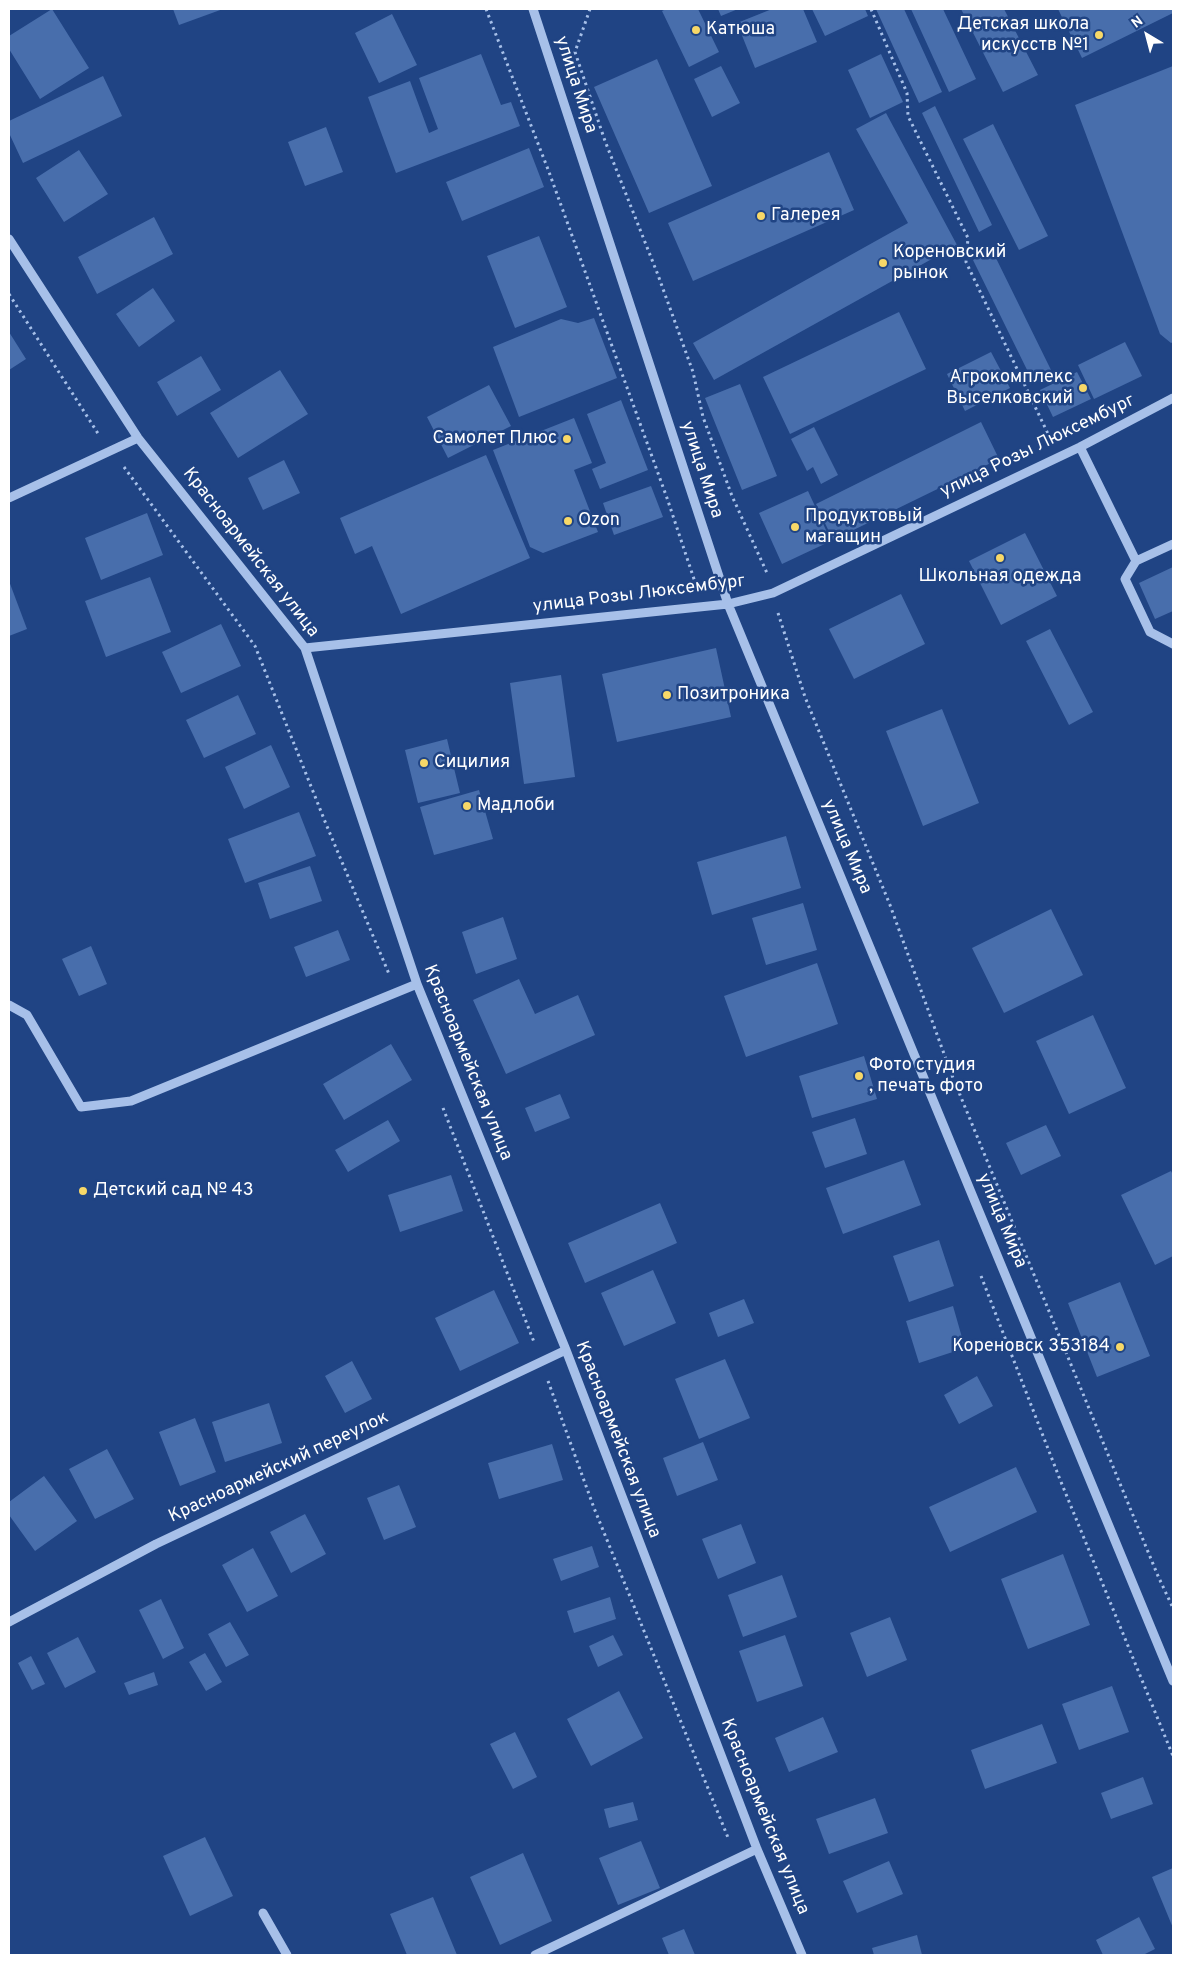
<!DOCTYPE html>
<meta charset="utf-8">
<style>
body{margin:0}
#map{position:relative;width:1182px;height:1964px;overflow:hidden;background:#204484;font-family:Overpass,sans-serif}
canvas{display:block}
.frame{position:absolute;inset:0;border:10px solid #fff;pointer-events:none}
.north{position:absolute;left:1122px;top:10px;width:50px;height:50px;-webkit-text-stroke:4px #204484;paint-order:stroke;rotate:323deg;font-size:14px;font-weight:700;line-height:20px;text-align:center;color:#fff}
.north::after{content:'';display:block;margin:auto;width:18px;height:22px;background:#fff;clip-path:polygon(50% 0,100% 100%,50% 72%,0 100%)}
</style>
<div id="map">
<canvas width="1182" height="1964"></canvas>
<div class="frame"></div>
<div class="north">N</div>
</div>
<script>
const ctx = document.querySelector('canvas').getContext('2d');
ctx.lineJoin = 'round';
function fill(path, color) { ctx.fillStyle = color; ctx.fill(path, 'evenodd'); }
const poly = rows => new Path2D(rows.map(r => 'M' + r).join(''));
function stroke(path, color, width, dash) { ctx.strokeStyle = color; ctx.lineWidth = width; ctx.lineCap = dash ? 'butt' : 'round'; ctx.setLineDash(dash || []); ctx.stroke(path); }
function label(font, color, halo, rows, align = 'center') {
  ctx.font = font + ' Overpass,sans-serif'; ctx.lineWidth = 5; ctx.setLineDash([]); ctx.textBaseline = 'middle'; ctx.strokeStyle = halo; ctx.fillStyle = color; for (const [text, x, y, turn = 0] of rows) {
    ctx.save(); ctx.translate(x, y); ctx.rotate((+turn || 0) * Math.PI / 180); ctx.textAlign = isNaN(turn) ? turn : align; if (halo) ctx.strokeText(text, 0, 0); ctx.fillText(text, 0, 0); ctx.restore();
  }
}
const building = poly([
 [52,9,89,68,40,99,9,49,9,36],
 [173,9,223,9,179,25],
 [666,9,698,9,719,52,689,67,662,11],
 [718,9,738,9,721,16],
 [772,9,803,9,817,42,755,68,737,23],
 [812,9,865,9,868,16,825,36],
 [876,9,904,9,942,92,919,103],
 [911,9,943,9,976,79,949,92],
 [961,9,1004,9,1038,75,1003,92],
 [1058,9,1173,9,1173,13,1082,58],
 [392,14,417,65,379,83,355,33],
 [481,54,501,105,511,102,520,126,396,173,368,97,410,81,429,133,438,129,419,78],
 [881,54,903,102,870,118,848,70],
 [657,59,712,186,649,213,594,87],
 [721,66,740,103,712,117,694,79],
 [1173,66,1173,342,1171,343,1160,334,1075,105],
 [103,76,122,116,23,163,9,133,9,121],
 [935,106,992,225,979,232,922,113],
 [886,113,957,245,714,380,693,343,908,223,856,129],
 [993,124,1048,236,1019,250,963,139],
 [326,127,343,172,305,186,288,142],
 [529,148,544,187,462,221,446,182],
 [79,150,108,194,64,222,36,178],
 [829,152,854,210,693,281,668,223],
 [154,217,173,254,97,294,78,257],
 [539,236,567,307,515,328,487,256],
 [992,250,1051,370,1032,380,973,260],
 [153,288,175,321,139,347,116,314],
 [899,312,926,369,790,434,763,377],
 [594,318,617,378,519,417,493,347,561,319,578,323],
 [9,332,26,359,9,370],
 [1125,342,1142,376,1094,399,1078,365],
 [991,352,1010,388,965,411,947,374],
 [201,356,221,390,177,416,157,382],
 [280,370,308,414,238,458,210,413],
 [1077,372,1091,399,1053,417,1040,390],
 [740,384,777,476,742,490,705,398],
 [489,385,511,426,448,458,427,417],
 [621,400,648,470,600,489,592,469,606,463,587,414],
 [574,418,592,463,574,470,598,532,543,553,530,547,493,450],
 [981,422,999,459,833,540,816,504],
 [814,427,838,475,821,484,813,467,807,471,791,439],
 [486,455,530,558,401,614,372,546,355,554,340,518],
 [284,460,300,493,263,510,248,478],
 [651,486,663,517,614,535,603,503],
 [808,491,831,541,782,564,759,513],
 [147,513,163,555,101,580,85,538],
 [1025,533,1057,596,1001,625,969,561],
 [1173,567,1173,611,1155,619,1139,583],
 [150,577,171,632,106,657,85,601],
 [9,581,27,629,9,636],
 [901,594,925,644,854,679,829,629],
 [221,624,241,666,181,693,162,652],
 [1050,629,1093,712,1069,725,1026,641],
 [716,648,731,717,617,742,602,674],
 [561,675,575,777,524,784,510,683],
 [238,695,256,734,204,758,186,720],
 [942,709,979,803,923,826,886,731],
 [447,739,460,793,418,803,405,750],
 [271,745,290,787,244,809,225,767],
 [479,790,493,839,434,855,420,807],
 [299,812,316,856,245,883,228,839],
 [786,836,801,888,712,915,697,862],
 [310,866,322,901,270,919,258,883],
 [803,903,817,950,766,965,752,918],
 [1051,909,1083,975,1004,1013,972,948],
 [503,917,517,959,476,974,462,932],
 [338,930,350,960,306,977,294,947],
 [91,946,107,984,79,996,62,959],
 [817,963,838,1024,746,1057,724,996],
 [519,979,535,1014,578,995,595,1035,506,1074,473,1000],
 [1093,1015,1126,1088,1069,1114,1036,1041],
 [391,1044,412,1080,344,1120,323,1084],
 [864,1056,877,1099,812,1118,799,1076],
 [560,1094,570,1118,535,1132,525,1108],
 [855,1118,867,1154,825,1168,812,1132],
 [388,1120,400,1141,348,1172,335,1150],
 [1046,1125,1061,1156,1021,1175,1006,1143],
 [904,1160,921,1205,843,1234,826,1188],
 [1171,1171,1173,1175,1173,1256,1155,1265,1121,1195],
 [451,1175,463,1211,400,1232,388,1195],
 [660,1203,677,1243,585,1283,568,1243],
 [939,1240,954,1286,909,1302,893,1256],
 [653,1270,676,1323,624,1346,601,1293],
 [1120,1282,1150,1356,1097,1377,1068,1303],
 [494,1290,519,1343,460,1371,435,1318],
 [744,1299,754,1323,718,1337,709,1313],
 [953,1306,965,1348,919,1363,906,1321],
 [725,1359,750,1418,699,1439,675,1379],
 [352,1361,372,1399,345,1413,325,1376],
 [977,1376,993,1406,959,1424,944,1395],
 [269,1403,282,1443,225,1462,212,1422],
 [195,1418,216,1472,180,1486,159,1432],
 [703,1442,718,1480,677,1496,663,1458],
 [552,1444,563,1480,499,1499,488,1463],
 [107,1449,134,1499,95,1519,69,1469],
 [1016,1467,1037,1512,950,1552,929,1507],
 [44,1476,77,1521,35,1551,9,1515,9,1502],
 [399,1485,416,1527,384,1540,367,1498],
 [305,1514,326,1554,291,1573,270,1532],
 [741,1524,756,1563,718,1579,702,1539],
 [592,1546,599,1567,561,1581,553,1559],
 [253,1548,278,1596,247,1612,222,1565],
 [1063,1554,1090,1625,1028,1649,1001,1579],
 [782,1575,797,1617,743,1637,728,1595],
 [610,1597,616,1619,574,1633,567,1611],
 [161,1599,184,1648,163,1659,139,1610],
 [890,1617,907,1660,867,1677,850,1633],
 [230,1622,249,1655,226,1667,208,1634],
 [613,1635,623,1655,598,1667,589,1646],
 [785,1635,803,1686,757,1702,739,1651],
 [78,1637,96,1672,65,1688,47,1653],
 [205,1653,222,1682,206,1691,189,1662],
 [31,1656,45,1684,32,1690,18,1663],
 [154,1672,158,1685,129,1695,124,1683],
 [1112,1686,1129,1732,1079,1750,1062,1704],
 [619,1691,643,1738,591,1766,567,1719],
 [823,1717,838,1752,789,1772,775,1738],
 [1042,1724,1057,1763,985,1789,971,1750],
 [515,1732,537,1777,513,1789,490,1744],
 [1143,1777,1153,1804,1111,1819,1101,1793],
 [875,1798,888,1833,829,1854,816,1819],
 [633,1802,638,1820,609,1828,604,1809],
 [205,1837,233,1896,190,1916,163,1856],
 [641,1841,660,1888,618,1905,599,1858],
 [523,1853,552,1921,500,1945,470,1877],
 [889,1861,903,1894,857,1913,843,1881],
 [1173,1868,1173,1928,1152,1877],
 [433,1897,457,1955,407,1955,390,1914],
 [1139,1917,1155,1949,1143,1955,1103,1955,1096,1940],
 [684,1929,695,1955,669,1955,662,1938],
 [917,1935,922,1955,874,1955,872,1948]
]);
const path = poly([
 [486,9,549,172,667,498,696,585,698,585],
 [590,9,575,52,605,141,658,275,693,372,703,417,732,496,767,573],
 [871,9,907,93,908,116,968,238,966,262,1050,438],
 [9,294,99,435],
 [124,467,255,646,326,824,389,974],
 [778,613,805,697,890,905,951,1073,1158,1576,1173,1608],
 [443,1108,534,1342],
 [981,1276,1059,1477,1173,1756],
 [548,1381,594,1508,729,1840]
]);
const minor = poly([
 [533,9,728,604,1173,1681],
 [9,239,138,438,305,648,417,984,566,1350,757,1849,802,1955],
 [1080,447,1136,561,1125,579,1150,632,1173,644],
 [9,498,138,438],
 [1136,561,1173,544],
 [305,648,728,604,773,593,1080,447,1173,398],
 [9,1005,27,1015,81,1107,131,1101,417,984],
 [9,1622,156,1544,566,1350],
 [263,1913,287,1955],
 [535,1955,757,1849]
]);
const markers = [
 [696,30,5,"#f7d868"],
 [1099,35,5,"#f7d868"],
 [761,216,5,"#f7d868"],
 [883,263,5,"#f7d868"],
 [1083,388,5,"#f7d868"],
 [567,439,5,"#f7d868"],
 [568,521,5,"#f7d868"],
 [795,527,5,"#f7d868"],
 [1000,558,5,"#f7d868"],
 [667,695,5,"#f7d868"],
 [424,763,5,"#f7d868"],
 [467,806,5,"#f7d868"],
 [859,1076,5,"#f7d868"],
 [83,1191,5,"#f7d868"],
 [1120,1347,5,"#f7d868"]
];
const poiNames = [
 ["Детская школа",1089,25,"right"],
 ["искусств №1",1089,46,"right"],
 ["Катюша",706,30],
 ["Галерея",771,216],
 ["Кореновский",893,253],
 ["рынок",893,274],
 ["Агрокомплекс",1073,378,"right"],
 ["Выселковский",1073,399,"right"],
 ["Самолет Плюс",557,439,"right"],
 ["Продуктовый",805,517],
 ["магащин",805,538],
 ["Ozon",578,521],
 ["Школьная одежда",1000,577,"center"],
 ["Позитроника",677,695],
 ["Сицилия",434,763],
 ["Мадлоби",477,806],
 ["Фото студия",869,1066],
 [", печать фото",869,1087],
 ["Детский сад № 43",93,1191],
 ["Кореновск 353184",1110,1347,"right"]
];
const streetNames = [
 ["улица Мира",575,85,72],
 ["улица Розы Люксембург",1038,447,-26],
 ["улица Мира",701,470,72],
 ["Красноармейская улица",250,553,52],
 ["улица Розы Люксембург",639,595,-7],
 ["улица Мира",846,847,67],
 ["Красноармейская улица",467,1063,68],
 ["улица Мира",1001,1221,67],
 ["Красноармейская улица",617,1440,69],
 ["Красноармейский переулок",279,1468,-25],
 ["Красноармейская улица",764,1817,68]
];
fill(building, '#486eac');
stroke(path, '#a7c0e9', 3, [2.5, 4]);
stroke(minor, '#a7c0e9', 9);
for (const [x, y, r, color] of markers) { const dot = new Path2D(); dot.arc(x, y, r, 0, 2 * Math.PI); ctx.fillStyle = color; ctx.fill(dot); stroke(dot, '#204484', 2); }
label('18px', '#fff', '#204484', poiNames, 'left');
label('18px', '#fff', '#204484', streetNames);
</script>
